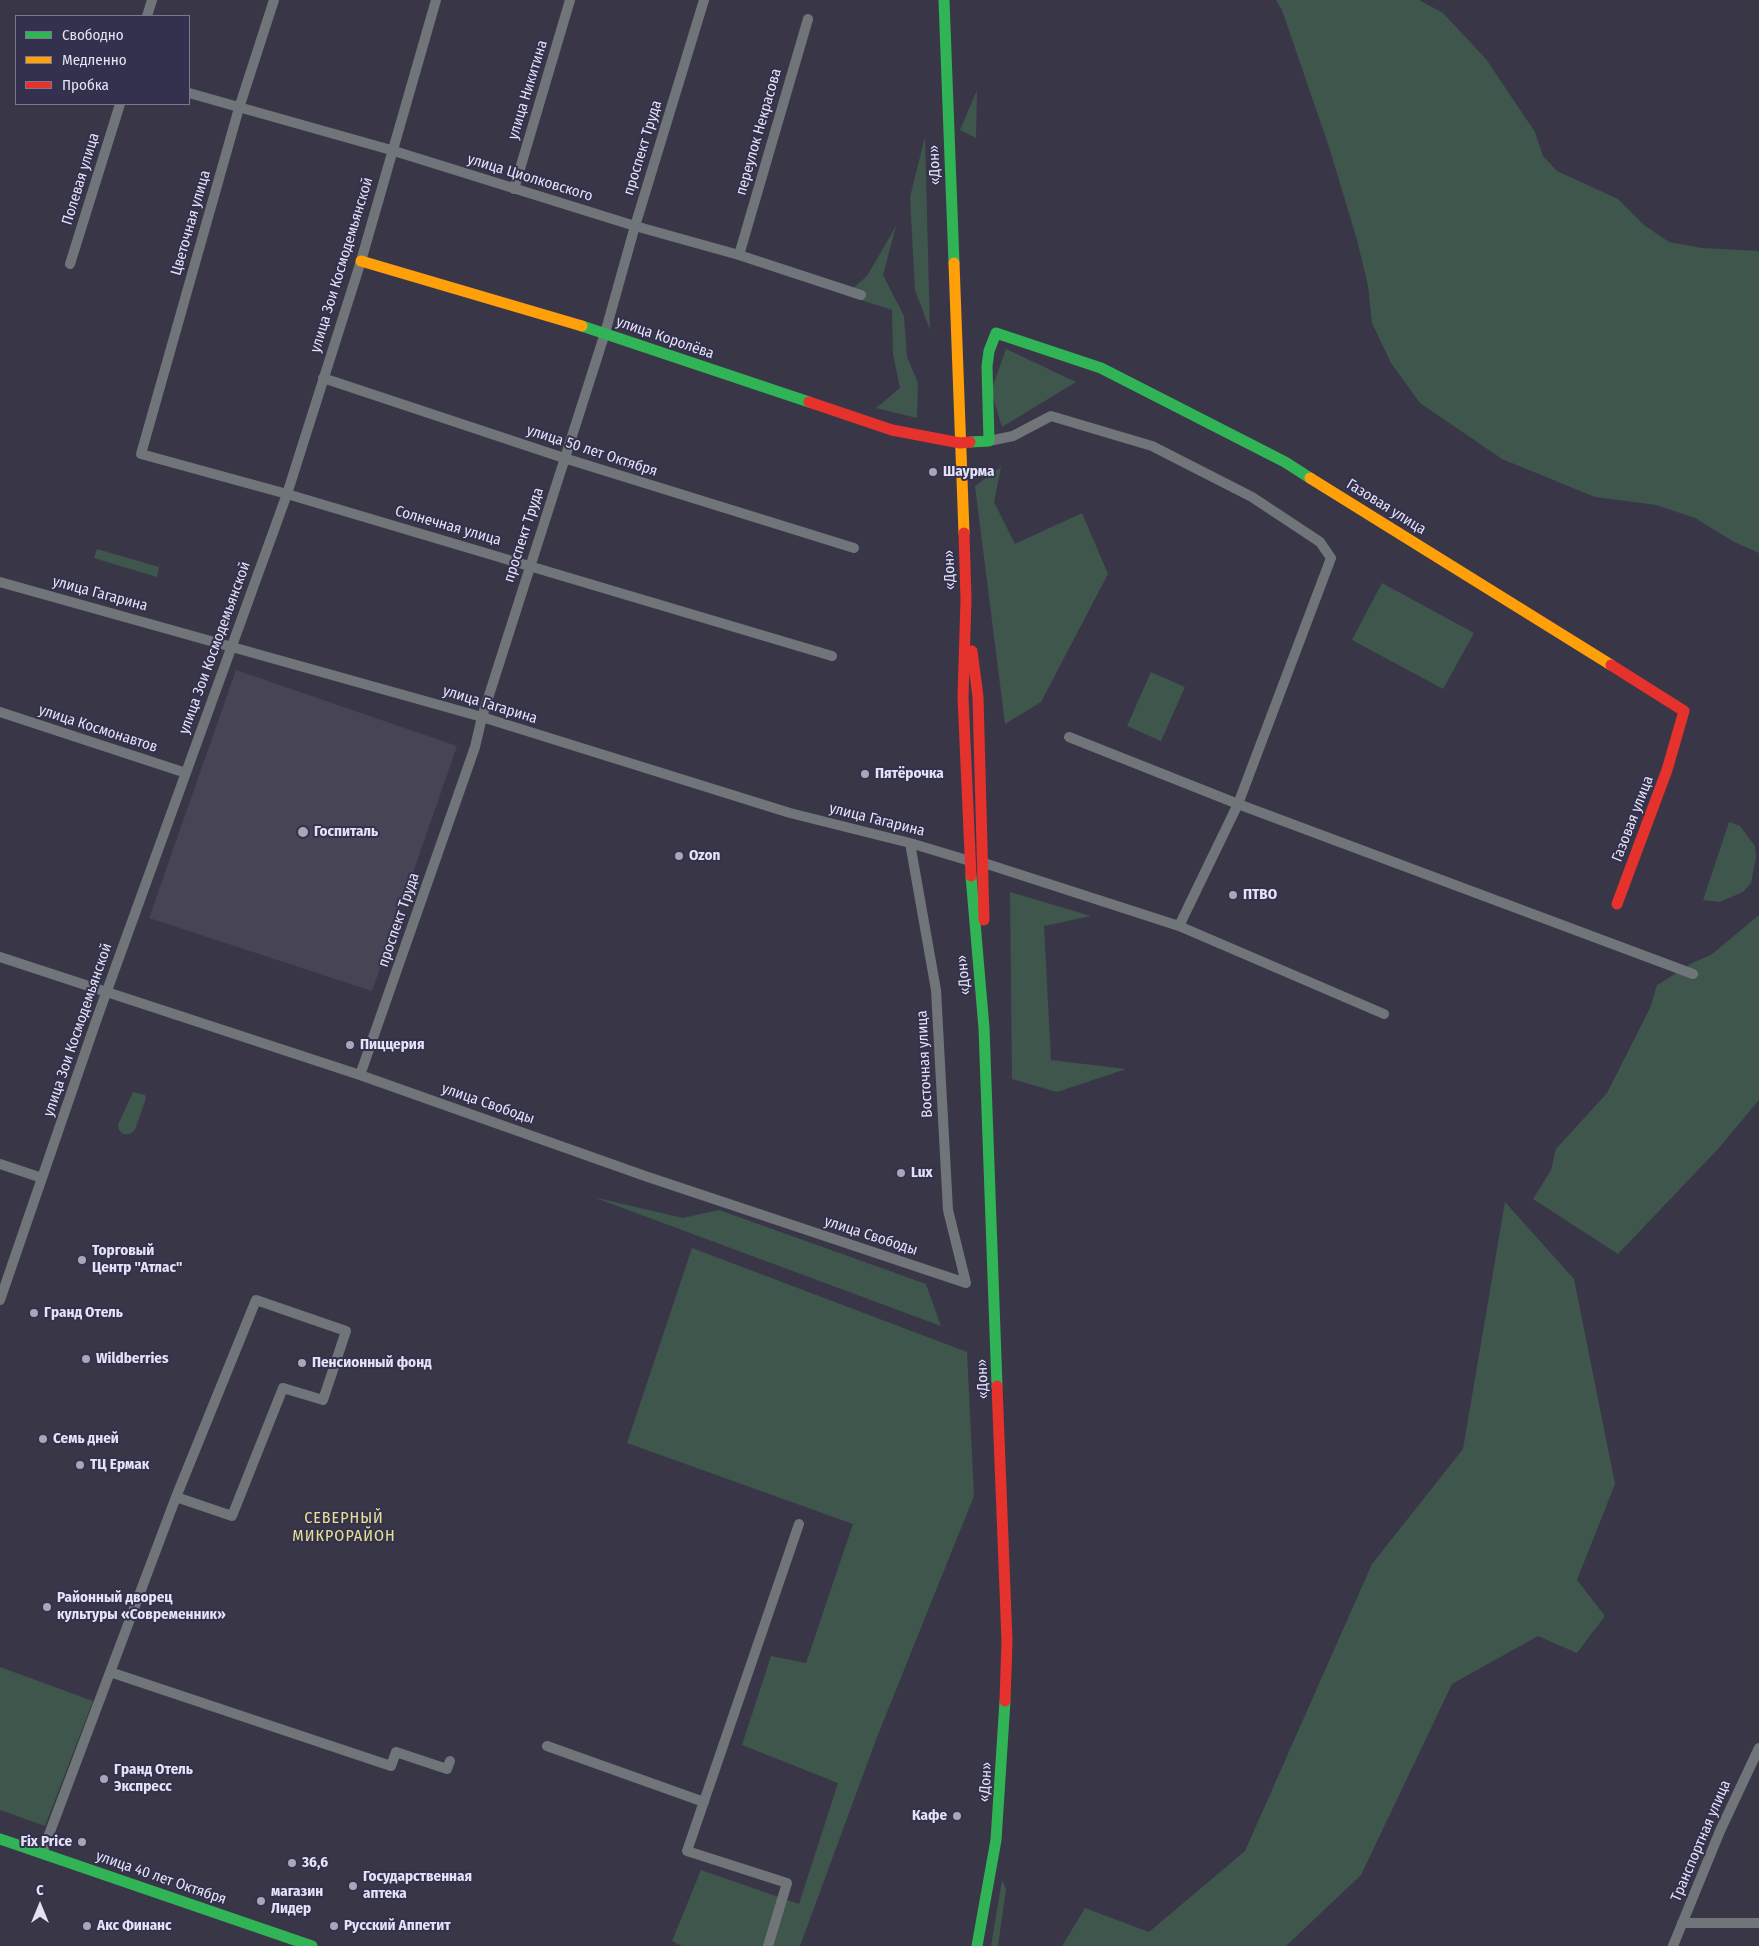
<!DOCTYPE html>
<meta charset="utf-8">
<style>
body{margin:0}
#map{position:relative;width:1759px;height:1946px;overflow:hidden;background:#393747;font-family:"Fira Sans Condensed",sans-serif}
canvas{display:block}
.legend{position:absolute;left:15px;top:15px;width:175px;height:90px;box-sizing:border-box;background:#33314d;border:1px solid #7a7891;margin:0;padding:6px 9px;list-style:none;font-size:15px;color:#e4e3f6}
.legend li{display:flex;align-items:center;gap:10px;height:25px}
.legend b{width:25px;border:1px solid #7a7891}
.north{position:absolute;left:15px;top:1881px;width:50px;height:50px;-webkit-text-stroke:4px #33314d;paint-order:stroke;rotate:0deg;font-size:14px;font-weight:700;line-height:20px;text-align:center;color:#e4e3f6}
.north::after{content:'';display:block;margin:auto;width:18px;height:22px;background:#e4e3f6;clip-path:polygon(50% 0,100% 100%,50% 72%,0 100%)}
</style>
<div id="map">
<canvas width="1759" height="1946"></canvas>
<ul class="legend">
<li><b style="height:6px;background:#30b455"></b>Свободно</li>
<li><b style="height:6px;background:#ff9f0a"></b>Медленно</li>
<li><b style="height:6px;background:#e5322d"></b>Пробка</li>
</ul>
<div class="north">С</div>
</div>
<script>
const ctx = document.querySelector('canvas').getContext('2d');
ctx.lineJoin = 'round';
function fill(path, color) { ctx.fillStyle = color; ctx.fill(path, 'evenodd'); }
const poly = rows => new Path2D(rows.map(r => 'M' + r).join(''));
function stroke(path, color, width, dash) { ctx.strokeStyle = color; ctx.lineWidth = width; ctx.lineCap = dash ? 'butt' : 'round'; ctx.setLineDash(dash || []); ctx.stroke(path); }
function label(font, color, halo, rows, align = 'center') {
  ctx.font = font + ' "Fira Sans Condensed",sans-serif'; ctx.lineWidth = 4; ctx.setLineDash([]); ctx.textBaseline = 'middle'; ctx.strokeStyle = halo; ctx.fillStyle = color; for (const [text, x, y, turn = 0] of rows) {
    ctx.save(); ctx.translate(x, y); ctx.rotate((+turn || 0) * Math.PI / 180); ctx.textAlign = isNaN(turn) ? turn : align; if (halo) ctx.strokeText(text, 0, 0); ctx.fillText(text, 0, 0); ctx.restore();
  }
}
const medical = poly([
 [236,670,457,746,372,991,149,918]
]);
const green = poly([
 [1276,0,1419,0,1443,13,1486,59,1535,132,1543,156,1557,171,1618,199,1644,225,1669,242,1702,248,1759,251,1759,553,1734,542,1695,518,1656,505,1595,497,1502,459,1420,403,1391,363,1372,323,1368,286,1357,240,1330,150,1282,10],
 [977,90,976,138,960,130],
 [925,137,930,330,915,290,910,197],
 [896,226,883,275,904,316,907,357,918,383,917,418,876,408,900,388,893,354,892,310,845,295,867,276],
 [1006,349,1076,382,1002,427,991,391],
 [1001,467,994,502,1015,544,1082,513,1108,574,1041,702,1005,724,975,486],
 [97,549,159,567,157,577,94,558],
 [1382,583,1474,633,1443,689,1352,640],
 [1151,672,1185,687,1161,741,1127,726],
 [1729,822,1740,826,1755,846,1756,857,1751,883,1743,892,1720,902,1703,900],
 [1010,892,1091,916,1044,926,1051,1060,1126,1069,1057,1092,1012,1079],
 [1759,915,1759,1100,1718,1149,1618,1254,1533,1199,1551,1170,1556,1149,1607,1093,1650,1008,1657,985,1694,962,1711,955],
 [133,1092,145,1095,146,1098,135,1130,130,1134,123,1134,119,1130,118,1125],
 [593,1197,683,1218,719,1210,926,1284,941,1326],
 [1505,1202,1574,1279,1615,1484,1577,1580,1605,1616,1577,1653,1538,1636,1452,1684,1361,1875,1286,1946,1062,1946,1085,1908,1149,1932,1245,1851,1372,1564,1463,1449],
 [692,1248,967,1352,974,1496,877,1737,800,1946,682,1946,672,1941,701,1870,799,1904,838,1783,742,1745,771,1656,806,1663,853,1524,627,1443],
 [0,1667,93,1701,45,1826,0,1810],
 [1002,1880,1006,1889,998,1946,991,1946]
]);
const street = poly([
 [274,0,239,108,141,454,287,494,832,656],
 [147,16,152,0],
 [189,93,391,150,635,226,739,255,861,295],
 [514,189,570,0],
 [739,255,808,19],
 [70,264,120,104],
 [323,378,564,458,854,548],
 [989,441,1013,436,1051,416,1152,446,1252,497,1320,542,1331,558,1238,804,1179,926],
 [0,582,482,717,790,813,910,843,970,861],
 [0,712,186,773],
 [1069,737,1238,804,1693,974],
 [910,843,936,990,948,1210,966,1283],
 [984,863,1179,926,1384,1014],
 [0,957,360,1075,645,1176,966,1283],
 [360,1075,475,747,482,717,605,333,635,226,704,0],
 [0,1164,42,1178],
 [0,1300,96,1021,287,494,361,261,436,0],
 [110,1672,391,1766,396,1752,447,1769,450,1761],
 [547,1746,704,1802],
 [42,1853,176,1497,256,1300,346,1331,323,1400,283,1388,232,1516,176,1497],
 [1682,1923,1759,1923],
 [768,1946,787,1883,687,1851,799,1524],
 [1673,1946,1720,1831,1759,1748]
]);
const fast = poly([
 [944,0,954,263],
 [582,326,809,402],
 [970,442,989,441,987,366,989,351,996,333,1101,368,1285,462,1310,478],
 [971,876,984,1028,997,1386],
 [0,1839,312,1946],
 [977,1946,996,1840,1005,1701]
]);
const slow = poly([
 [361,261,582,326],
 [954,263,964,533],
 [1310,478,1611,665]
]);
const jam = poly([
 [809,402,892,430,960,443,970,442],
 [964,533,966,600,963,697,971,876],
 [972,651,978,697,984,920],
 [1611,665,1684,711,1667,770,1617,904],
 [997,1386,1007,1641,1005,1701]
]);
const markers = [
 [933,472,5,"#a8a7b9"],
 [865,774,5,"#a8a7b9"],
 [303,832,6,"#a8a7b9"],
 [679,856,5,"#a8a7b9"],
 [1233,895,5,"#a8a7b9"],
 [350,1045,5,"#a8a7b9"],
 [901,1173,5,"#a8a7b9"],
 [82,1260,5,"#a8a7b9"],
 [34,1313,5,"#a8a7b9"],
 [86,1359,5,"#a8a7b9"],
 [302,1363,5,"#a8a7b9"],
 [43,1439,5,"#a8a7b9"],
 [80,1465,5,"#a8a7b9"],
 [47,1607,5,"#a8a7b9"],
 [104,1779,5,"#a8a7b9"],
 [957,1816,5,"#a8a7b9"],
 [82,1842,5,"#a8a7b9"],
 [292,1863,5,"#a8a7b9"],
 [353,1886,5,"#a8a7b9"],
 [261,1901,5,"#a8a7b9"],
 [87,1926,5,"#a8a7b9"],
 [334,1926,5,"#a8a7b9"]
];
const streetNames = [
 ["улица Никитина",528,90,-73],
 ["переулок Некрасова",759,132,-74],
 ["проспект Труда",643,148,-73],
 ["«Дон»",935,165,-92],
 ["улица Циолковского",530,178,17],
 ["Полевая улица",81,179,-73],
 ["Цветочная улица",191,223,-74],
 ["улица Зои Космодемьянской",342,265,-73],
 ["улица Королёва",665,338,19],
 ["улица 50 лет Октября",592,451,18],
 ["Газовая улица",1386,507,32],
 ["Солнечная улица",448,526,16],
 ["проспект Труда",524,535,-72],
 ["«Дон»",950,570,-92],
 ["улица Гагарина",100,594,15],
 ["улица Зои Космодемьянской",215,648,-70],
 ["улица Гагарина",490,705,17],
 ["улица Космонавтов",98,729,18],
 ["Газовая улица",1633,819,-69],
 ["улица Гагарина",877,820,14],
 ["проспект Труда",399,920,-71],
 ["«Дон»",964,975,-95],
 ["улица Зои Космодемьянской",78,1030,-71],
 ["Восточная улица",925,1064,-93],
 ["улица Свободы",488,1104,19],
 ["улица Свободы",871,1236,18],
 ["«Дон»",983,1379,-92],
 ["«Дон»",986,1782,-86],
 ["Транспортная улица",1701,1841,-67],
 ["улица 40 лет Октября",161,1878,19]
];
const poiNames = [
 ["Шаурма",943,472],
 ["Пятёрочка",875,774],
 ["Госпиталь",314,832],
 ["Ozon",689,856],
 ["ПТВО",1243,895],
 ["Пиццерия",360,1045],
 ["Lux",911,1173],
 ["Торговый",92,1251],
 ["Центр \"Атлас\"",92,1268],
 ["Гранд Отель",44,1313],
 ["Wildberries",96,1359],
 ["Пенсионный фонд",312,1363],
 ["Семь дней",53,1439],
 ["ТЦ Ермак",90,1465],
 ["Районный дворец",57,1598],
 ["культуры «Современник»",57,1615],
 ["Гранд Отель",114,1770],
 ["Экспресс",114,1787],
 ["Кафе",947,1816,"right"],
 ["Fix Price",72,1842,"right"],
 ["36,6",302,1863],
 ["Государственная",363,1877],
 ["аптека",363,1894],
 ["магазин",271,1892],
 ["Лидер",271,1909],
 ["Акс Финанс",97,1926],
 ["Русский Аппетит",344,1926]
];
const neighbourhoodNames = [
 ["СЕВЕРНЫЙ",344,1519],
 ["МИКРОРАЙОН",344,1537]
];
fill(medical, '#464455');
fill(green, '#3e564b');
stroke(street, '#707579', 10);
stroke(fast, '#30b455', 11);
stroke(slow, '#ff9f0a', 11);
stroke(jam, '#e5322d', 11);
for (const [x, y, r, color] of markers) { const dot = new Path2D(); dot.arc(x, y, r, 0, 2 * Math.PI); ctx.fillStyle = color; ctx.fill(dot); stroke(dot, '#33314d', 2); }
label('15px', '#e4e3f6', '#33314d', streetNames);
label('bold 15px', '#e4e3f6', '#33314d', poiNames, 'left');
ctx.letterSpacing = '1px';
label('16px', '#e6e091', '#33314d', neighbourhoodNames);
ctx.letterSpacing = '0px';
</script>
